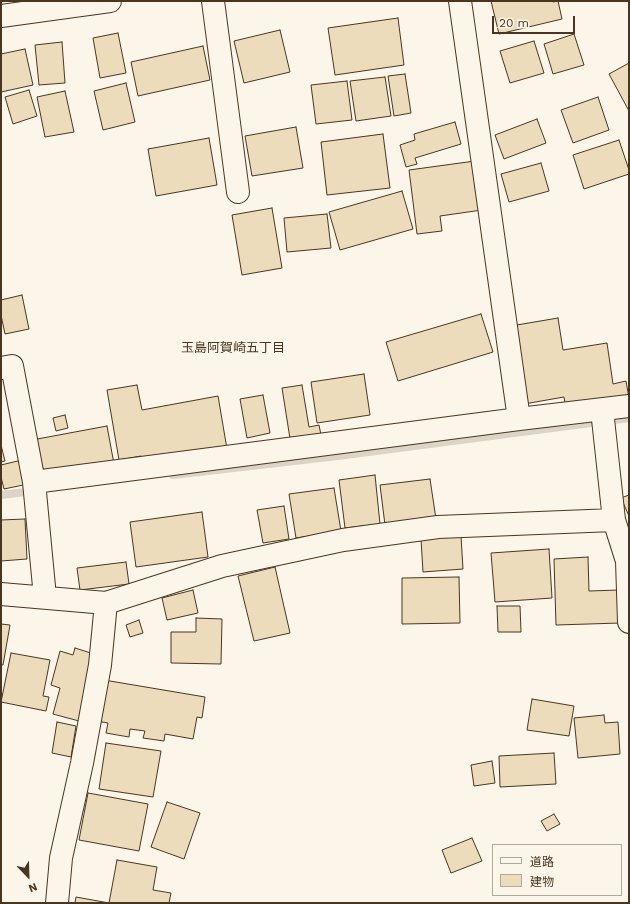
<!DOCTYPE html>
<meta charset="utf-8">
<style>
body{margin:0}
#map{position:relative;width:630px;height:904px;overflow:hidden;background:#fbf6e9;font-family:"Work Sans","Noto Sans JP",sans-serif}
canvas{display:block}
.frame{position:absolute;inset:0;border:2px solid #4a3520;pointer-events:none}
.legend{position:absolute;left:492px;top:844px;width:130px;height:52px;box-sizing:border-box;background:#fbf6e9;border:1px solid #b4a999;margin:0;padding:5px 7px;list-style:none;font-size:12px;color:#4a3520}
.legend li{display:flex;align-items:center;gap:8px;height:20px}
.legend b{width:20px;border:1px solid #b4a999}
.north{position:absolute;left:8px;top:856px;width:40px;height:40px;-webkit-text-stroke:3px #fbf6e9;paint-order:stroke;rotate:157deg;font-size:11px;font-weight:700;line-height:16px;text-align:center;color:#4a3520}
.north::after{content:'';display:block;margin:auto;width:14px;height:18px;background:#4a3520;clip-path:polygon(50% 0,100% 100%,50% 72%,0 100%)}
.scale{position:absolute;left:492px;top:16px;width:83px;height:18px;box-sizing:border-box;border:2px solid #4a3520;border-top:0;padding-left:5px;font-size:12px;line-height:14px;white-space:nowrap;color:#4a3520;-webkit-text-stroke:3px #fbf6e9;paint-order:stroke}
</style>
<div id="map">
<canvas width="630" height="904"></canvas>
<div class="frame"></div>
<ul class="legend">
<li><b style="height:5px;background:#fbf6e9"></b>道路</li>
<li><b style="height:11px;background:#ecdcbc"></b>建物</li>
</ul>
<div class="north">N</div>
<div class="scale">20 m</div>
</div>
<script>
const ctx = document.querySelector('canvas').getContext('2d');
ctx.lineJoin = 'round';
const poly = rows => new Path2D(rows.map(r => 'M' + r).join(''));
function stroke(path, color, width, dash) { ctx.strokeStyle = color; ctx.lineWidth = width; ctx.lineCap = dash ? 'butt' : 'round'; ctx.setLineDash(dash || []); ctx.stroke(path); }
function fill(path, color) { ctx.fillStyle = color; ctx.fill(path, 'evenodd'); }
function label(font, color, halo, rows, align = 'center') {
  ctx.font = font + ' "Work Sans","Noto Sans JP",sans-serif'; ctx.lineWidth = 3; ctx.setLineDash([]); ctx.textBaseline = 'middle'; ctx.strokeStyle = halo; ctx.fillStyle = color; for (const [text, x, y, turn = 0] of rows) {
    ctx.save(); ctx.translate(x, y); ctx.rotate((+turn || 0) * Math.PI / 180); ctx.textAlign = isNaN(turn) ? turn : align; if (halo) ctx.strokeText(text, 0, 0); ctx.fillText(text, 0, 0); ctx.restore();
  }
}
const stream = poly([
 [173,475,338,456,629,418],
 [1,495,34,491]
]);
const building = poly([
 [491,1,553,1,553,2,558,1,562,19,499,34,491,1],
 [398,18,404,65,335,75,328,28,398,18],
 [280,30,290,72,244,83,234,41,280,30],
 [118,33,126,73,100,78,93,38,118,33],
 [574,34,584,65,553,74,544,44,574,34],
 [534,41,544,73,510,83,500,51,534,41],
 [62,42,65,83,39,85,35,45,62,42],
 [203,46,210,80,138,96,131,62,203,46],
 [25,49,33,85,1,92,1,54,25,49],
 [629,63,629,111,609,74,629,63],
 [405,74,411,113,394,116,388,76,405,74],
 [385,77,391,116,356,121,350,81,385,77],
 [347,81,352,120,316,124,311,85,347,81],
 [126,83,135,122,103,130,94,91,126,83],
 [29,90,37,116,13,124,5,97,29,90],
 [65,91,74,132,45,137,37,97,65,91],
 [598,97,609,130,573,143,561,110,598,97],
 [537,119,546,143,504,159,495,135,537,119],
 [455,122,461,144,415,158,417,164,406,167,400,145,415,140,414,134,455,122],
 [296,127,303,168,252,176,245,136,296,127],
 [383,134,390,188,327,195,321,142,383,134],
 [209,138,217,185,156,196,148,149,209,138],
 [619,140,629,170,629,174,584,189,573,155,619,140],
 [475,161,482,210,440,216,442,231,417,234,409,170,475,161],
 [541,163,549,191,509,202,501,174,541,163],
 [402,191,413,229,340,250,329,212,402,191],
 [272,208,282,268,242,275,232,215,272,208],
 [327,214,331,248,287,252,284,218,327,214],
 [22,295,29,329,5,334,1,315,1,300,22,295],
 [481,314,493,352,398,381,386,342,481,314],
 [558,318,563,350,607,343,613,384,626,381,629,398,566,409,564,397,524,404,511,326,558,318],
 [364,374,370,415,317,423,311,382,364,374],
 [137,385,142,410,218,396,227,449,143,464,141,456,119,460,107,390,137,385],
 [302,385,309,427,319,425,322,440,291,445,282,388,302,385],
 [263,395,270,433,247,438,240,399,263,395],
 [65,415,68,428,56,431,53,418,65,415],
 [107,426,114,464,39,478,32,440,107,426],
 [1,445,5,461,1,462,1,445],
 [22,460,28,484,4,489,1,477,1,465,22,460],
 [375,475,380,524,345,528,339,480,375,475],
 [430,479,436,519,385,525,380,485,430,479],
 [334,488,341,531,296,538,289,494,334,488],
 [629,495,629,516,621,498,629,495],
 [284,506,289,539,263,543,257,510,284,506],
 [202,512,208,557,136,567,130,522,202,512],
 [25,519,27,559,1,561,1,520,25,519],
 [461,536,463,569,423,572,421,539,461,536],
 [549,549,552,598,495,602,491,553,549,549],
 [588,557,589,591,619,590,620,623,556,625,554,559,588,557],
 [126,562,129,584,80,590,77,568,126,562],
 [275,567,290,633,254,641,238,576,275,567],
 [459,577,460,623,402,624,402,578,459,577],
 [193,590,198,613,167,620,162,598,193,590],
 [497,606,520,606,521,632,498,632,497,606],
 [196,618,222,619,221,664,171,663,171,632,196,632,196,618],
 [139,620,143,633,130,637,126,625,139,620],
 [1,624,10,625,3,665,1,665,1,624],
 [75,648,97,655,79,721,53,714,60,688,51,685,60,651,73,655,75,648],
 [11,653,50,660,43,696,49,697,46,711,1,702,11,653],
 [104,680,205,697,202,718,197,717,193,739,165,734,164,741,143,738,145,731,130,729,129,737,106,733,108,723,97,721,104,680],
 [532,699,574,706,569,736,527,730,532,699],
 [604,715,605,723,618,722,620,754,578,758,574,718,604,715],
 [57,722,76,726,71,757,52,753,57,722],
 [106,743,161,751,153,797,99,789,106,743],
 [554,753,556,784,500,787,499,756,554,753],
 [492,761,495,783,474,786,471,765,492,761],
 [88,793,148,804,139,851,79,840,88,793],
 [167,802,200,813,184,859,151,847,167,802],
 [554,814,560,824,547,831,541,821,554,814],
 [472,838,482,861,451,873,442,850,472,838],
 [117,860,157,867,153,890,171,893,169,903,75,903,76,897,109,903,117,860]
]);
const minor = poly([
 [213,1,238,192],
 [460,1,519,419,629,406],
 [1,16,110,1],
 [1,368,12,366,34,482,45,597],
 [602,410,614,520,627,561,629,622],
 [34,482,519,419],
 [1,594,106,603,222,566,343,540,438,527,614,520],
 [57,903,61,858,82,763,100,665,106,603]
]);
const neighbourhoodNames = [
 ["玉島阿賀崎五丁目",233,348]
];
stroke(stream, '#dcd4c6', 8);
fill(building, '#ecdcbc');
stroke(building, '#4a3520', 1);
stroke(minor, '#4a3520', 24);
stroke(minor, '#fbf6e9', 22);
label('13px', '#4a3520', '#fbf6e9', neighbourhoodNames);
</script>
